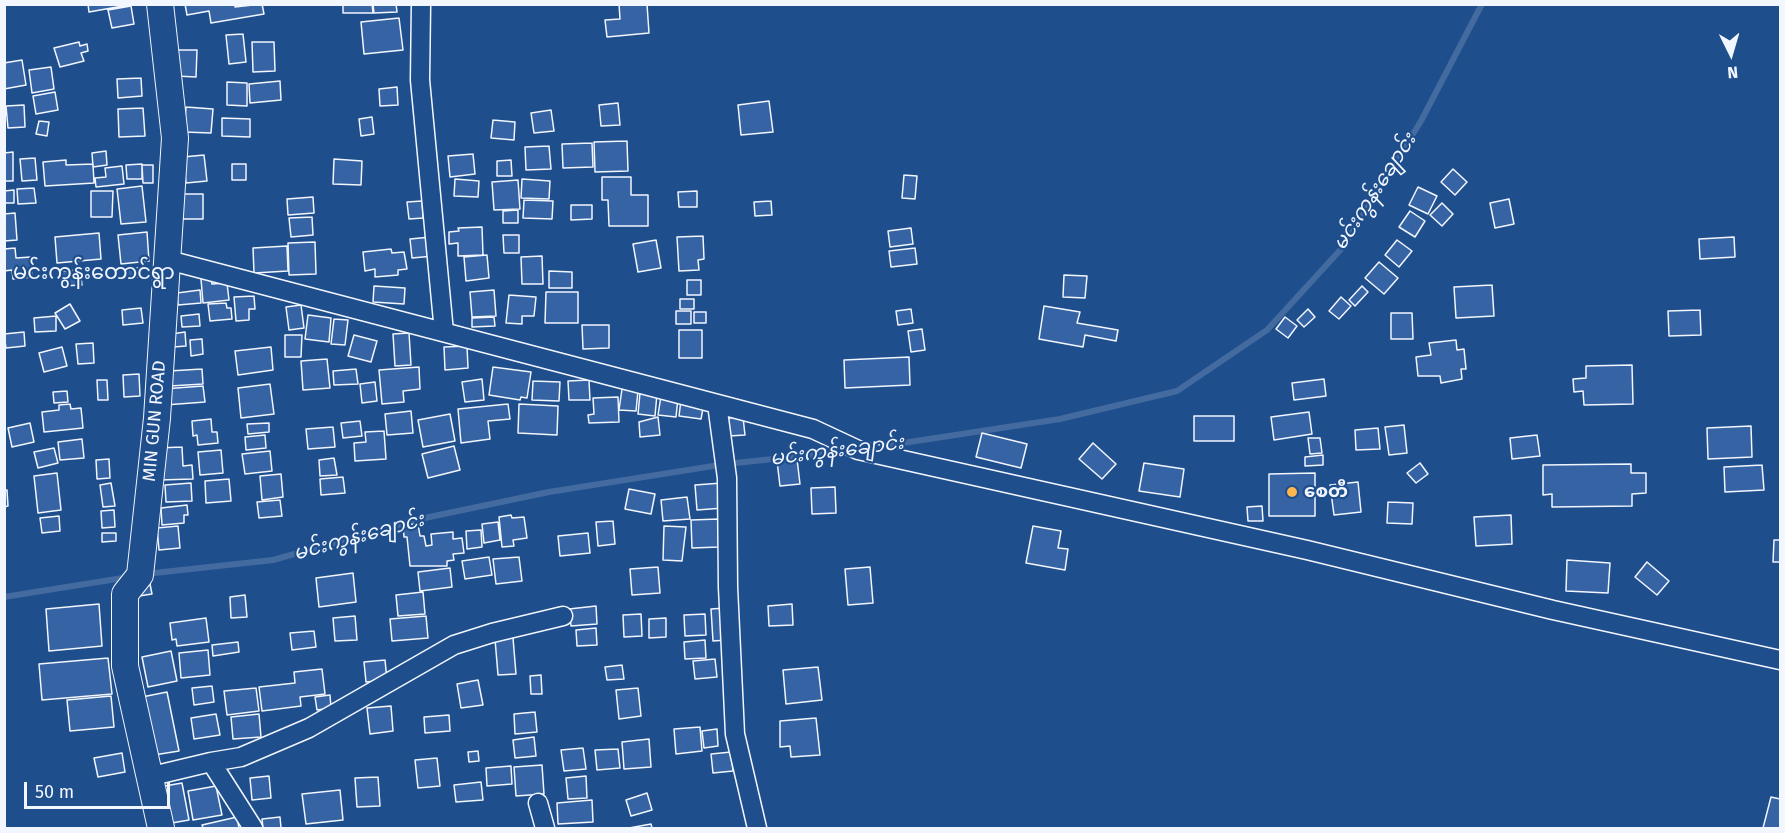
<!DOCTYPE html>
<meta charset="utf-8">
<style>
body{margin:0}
#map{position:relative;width:1785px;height:833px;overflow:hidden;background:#1f4e8c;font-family:"Fira Sans",sans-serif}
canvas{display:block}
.frame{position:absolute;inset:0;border:6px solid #f2f6ff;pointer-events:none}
.north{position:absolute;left:1701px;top:24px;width:60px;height:60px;-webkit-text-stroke:4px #1f4e8c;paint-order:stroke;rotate:175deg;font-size:16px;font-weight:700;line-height:24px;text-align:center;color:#f2f6ff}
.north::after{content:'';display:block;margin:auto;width:21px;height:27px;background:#f2f6ff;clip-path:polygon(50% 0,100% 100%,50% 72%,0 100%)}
.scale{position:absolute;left:24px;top:782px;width:146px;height:27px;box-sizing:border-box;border:3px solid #f2f6ff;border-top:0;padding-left:8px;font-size:18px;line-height:21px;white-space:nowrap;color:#f2f6ff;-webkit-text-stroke:4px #1f4e8c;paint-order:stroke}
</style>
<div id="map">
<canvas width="1785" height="833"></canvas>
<div class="frame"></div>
<div class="north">N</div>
<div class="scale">50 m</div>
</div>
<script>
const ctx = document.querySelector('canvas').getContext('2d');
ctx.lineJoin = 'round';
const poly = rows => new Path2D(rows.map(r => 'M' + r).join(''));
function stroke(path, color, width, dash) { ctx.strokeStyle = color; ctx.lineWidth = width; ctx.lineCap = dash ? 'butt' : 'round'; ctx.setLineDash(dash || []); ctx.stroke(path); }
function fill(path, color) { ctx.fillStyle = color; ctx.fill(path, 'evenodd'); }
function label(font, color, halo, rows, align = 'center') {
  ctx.font = font + ' "Fira Sans","Noto Sans Myanmar",sans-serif'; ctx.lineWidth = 4.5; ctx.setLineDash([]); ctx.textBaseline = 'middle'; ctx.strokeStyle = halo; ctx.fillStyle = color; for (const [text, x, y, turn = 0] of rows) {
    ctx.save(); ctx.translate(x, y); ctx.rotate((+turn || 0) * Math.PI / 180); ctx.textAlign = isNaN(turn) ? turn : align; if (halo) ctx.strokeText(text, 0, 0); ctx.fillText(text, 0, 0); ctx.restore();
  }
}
const stream = poly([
 [877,447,1060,419,1177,391,1267,330,1343,247,1421,121,1482,4],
 [145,574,273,560,415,520,549,492,726,464,849,451],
 [4,597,129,577]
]);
const building = poly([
 [88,4,134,4,89,12,88,4],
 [185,4,235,4,235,7,262,4,264,14,211,23,209,11,187,15,185,4],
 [343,4,372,4,373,13,343,13,343,4],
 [373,4,396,4,397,12,374,13,373,4],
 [619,4,647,4,649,33,607,37,605,20,620,19,619,4],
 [131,6,134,24,112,28,108,10,131,6],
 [399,18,403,50,364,54,361,22,399,18],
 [243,34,246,62,229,64,226,35,243,34],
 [79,42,80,46,87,44,88,51,81,53,84,61,60,67,54,48,79,42],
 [252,42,274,42,275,71,253,72,252,42],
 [176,50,197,50,196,77,176,76,176,50],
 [22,60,26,85,4,89,4,63,22,60],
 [51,67,54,89,32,93,29,70,51,67],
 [141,78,142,96,118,98,117,79,141,78],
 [280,81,281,100,250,103,249,84,280,81],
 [227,82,247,83,247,106,227,105,227,82],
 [397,87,398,105,380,106,379,89,397,87],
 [55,92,58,110,36,114,33,96,55,92],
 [769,101,773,132,741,135,738,105,769,101],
 [618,103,620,125,601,126,599,105,618,103],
 [24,105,25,127,8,128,6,106,24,105],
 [186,107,213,109,211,133,184,132,186,107],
 [143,108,145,136,119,137,118,109,143,108],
 [551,110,554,131,534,133,531,113,551,110],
 [372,117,374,134,361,136,359,119,372,117],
 [222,118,250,119,250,137,222,136,222,118],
 [493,120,515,122,514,140,491,138,493,120],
 [39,121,49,122,47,136,36,134,39,121],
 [627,141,628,171,595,172,594,142,627,141],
 [592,143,593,167,563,168,562,144,592,143],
 [549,146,551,169,526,170,525,147,549,146],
 [106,151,107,165,93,167,92,153,106,151],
 [13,152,13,181,4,181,4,153,13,152],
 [473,154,475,174,450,177,448,156,473,154],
 [204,155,207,181,186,183,183,157,204,155],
 [35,158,37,180,22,181,20,159,35,158],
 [334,159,362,161,361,185,333,184,334,159],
 [66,160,66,165,93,164,94,183,45,186,43,162,66,160],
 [511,160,512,176,497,176,497,161,511,160],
 [142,164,142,179,127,179,126,165,142,164],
 [232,164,246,164,246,180,232,180,232,164],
 [142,165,153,165,153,183,143,183,142,165],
 [122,166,124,184,96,187,95,178,106,177,105,168,122,166],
 [1453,169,1467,182,1455,195,1441,182,1453,169],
 [904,175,917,176,915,199,902,198,904,175],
 [602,177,631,177,631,195,648,195,648,226,609,226,608,200,602,200,602,177],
 [455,179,479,181,478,197,454,196,455,179],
 [522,179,550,181,549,199,521,198,522,179],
 [518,180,520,209,494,210,492,182,518,180],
 [142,186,146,222,121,224,117,189,142,186],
 [1418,187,1437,196,1428,214,1409,205,1418,187],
 [34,188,36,203,18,204,17,189,34,188],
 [14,190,14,203,4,203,4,191,14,190],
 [91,191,113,191,112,217,91,217,91,191],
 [697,191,697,207,679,207,678,192,697,191],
 [176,194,203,194,203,219,182,219,176,194],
 [313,197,314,213,288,215,287,199,313,197],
 [1509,199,1514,224,1495,228,1490,203,1509,199],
 [524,200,553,201,552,219,523,218,524,200],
 [422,201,423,218,409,219,407,202,422,201],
 [771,201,772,215,755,216,754,202,771,201],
 [1442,203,1453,214,1442,226,1430,215,1442,203],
 [571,205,592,205,592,219,571,220,571,205],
 [518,210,518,223,503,223,503,211,518,210],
 [1410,211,1425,221,1415,237,1399,227,1410,211],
 [15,213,17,240,4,241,4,214,15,213],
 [312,217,313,235,291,237,289,218,312,217],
 [482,227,483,255,458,256,458,243,449,244,449,232,459,231,458,228,482,227],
 [911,228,913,244,890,247,888,231,911,228],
 [147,232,149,261,121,264,118,235,147,232],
 [99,233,101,259,57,263,55,237,99,233],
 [503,235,519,235,519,253,504,253,503,235],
 [703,236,704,259,698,260,699,270,679,271,677,237,703,236],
 [431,237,434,256,412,258,410,239,431,237],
 [1734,237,1735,257,1700,259,1699,239,1734,237],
 [656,240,661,268,638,272,633,244,656,240],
 [1397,240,1412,251,1399,267,1385,255,1397,240],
 [315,242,316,274,289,275,288,243,315,242],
 [287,246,288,271,254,273,253,248,287,246],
 [15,248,16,258,31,257,32,277,13,279,12,270,4,271,4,249,15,248],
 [915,248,917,264,891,267,889,251,915,248],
 [391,249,392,253,404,252,407,269,398,270,398,275,375,277,375,269,365,271,363,252,391,249],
 [487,255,489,278,466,281,464,257,487,255],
 [542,256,543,284,522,284,521,257,542,256],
 [1379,262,1398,278,1384,294,1365,278,1379,262],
 [124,268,141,268,141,277,124,277,124,268],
 [80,270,82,285,62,286,61,271,80,270],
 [549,271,572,272,572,288,549,288,549,271],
 [1064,275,1087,276,1085,298,1063,297,1064,275],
 [201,279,211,279,212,284,227,283,229,300,203,303,201,279],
 [687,280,701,280,701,295,687,295,687,280],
 [1492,285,1494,316,1456,318,1454,287,1492,285],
 [374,286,405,288,404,304,373,302,374,286],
 [1362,286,1368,292,1355,306,1349,300,1362,286],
 [200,290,201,303,178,305,177,293,200,290],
 [494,290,496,316,472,317,470,292,494,290],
 [546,292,578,292,578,323,545,323,546,292],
 [509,295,536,297,534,316,522,316,522,324,506,323,509,295],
 [254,296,255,309,249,309,249,320,236,321,234,297,254,296],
 [1341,297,1351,306,1339,319,1329,311,1341,297],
 [680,299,694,299,694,309,680,309,680,299],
 [226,303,227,308,231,308,232,319,210,321,208,304,226,303],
 [70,304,80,321,65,329,55,313,70,304],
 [301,305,304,328,289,330,286,307,301,305],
 [1044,306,1080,312,1077,323,1118,330,1116,341,1085,335,1083,347,1039,339,1044,306],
 [141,308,143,323,123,325,122,310,141,308],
 [911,309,913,323,898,325,896,311,911,309],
 [1308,309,1315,317,1304,327,1297,320,1308,309],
 [1700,310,1701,335,1669,336,1668,311,1700,310],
 [676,311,691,311,691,324,676,324,676,311],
 [694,312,706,312,706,323,694,323,694,312],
 [1391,313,1412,313,1413,339,1391,339,1391,313],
 [199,314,200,326,182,327,181,316,199,314],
 [308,315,331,318,329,342,305,339,308,315],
 [56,316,56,331,35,332,34,318,56,316],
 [494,317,495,326,472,327,472,318,494,317],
 [1285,317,1297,326,1288,338,1276,329,1285,317],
 [334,319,348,320,345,345,331,344,334,319],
 [582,325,609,325,609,348,583,349,582,325],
 [922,329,925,350,911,352,908,331,922,329],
 [679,330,702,330,702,358,679,358,679,330],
 [24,332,25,346,6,348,4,334,24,332],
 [185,332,186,346,173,347,171,334,185,332],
 [409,333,411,365,395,366,393,334,409,333],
 [285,335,302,335,301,357,285,357,285,335],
 [354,335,377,341,371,362,348,356,354,335],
 [202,339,203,354,191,356,190,340,202,339],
 [1456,340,1457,350,1464,349,1466,369,1461,369,1462,379,1441,383,1440,376,1418,376,1416,357,1431,355,1429,343,1456,340],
 [93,343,94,363,78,364,76,344,93,343],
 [467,346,468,368,445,370,444,347,467,346],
 [62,347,67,366,44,372,39,353,62,347],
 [271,347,273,370,238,375,235,351,271,347],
 [909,357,910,385,845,388,844,360,909,357],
 [327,359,330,388,303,390,301,361,327,359],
 [1632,365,1633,404,1584,405,1583,391,1574,392,1573,379,1586,378,1586,366,1632,365],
 [419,367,420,389,403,391,404,402,382,404,379,370,419,367],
 [493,367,531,372,527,398,521,397,520,400,489,395,493,367],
 [202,369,203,384,170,386,169,371,202,369],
 [356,369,358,384,334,385,333,371,356,369],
 [139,374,140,396,124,397,123,375,139,374],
 [482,379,484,400,465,402,462,382,482,379],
 [1324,379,1326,396,1294,400,1292,383,1324,379],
 [97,380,107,380,108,400,98,400,97,380],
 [589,380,590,400,569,400,568,381,589,380],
 [533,381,560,382,559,401,532,400,533,381],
 [375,382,377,401,362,403,360,384,375,382],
 [270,384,274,414,241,418,238,388,270,384],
 [203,386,205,402,165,405,163,389,203,386],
 [622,389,638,391,636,411,619,410,622,389],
 [67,391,68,402,54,403,53,392,67,391],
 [640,393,657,394,655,416,638,414,640,393],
 [661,396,678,398,676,417,658,415,661,396],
 [618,397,619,422,589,423,588,415,594,414,593,398,618,397],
 [681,400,704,403,701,419,679,416,681,400],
 [70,404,71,409,81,408,83,428,44,432,42,412,59,410,59,405,70,404],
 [508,404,510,419,488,421,490,439,461,443,458,409,508,404],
 [519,404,558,406,557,435,518,433,519,404],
 [411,411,413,433,387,435,385,414,411,411],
 [1309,412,1312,434,1274,440,1271,417,1309,412],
 [450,414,455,441,423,447,418,420,450,414],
 [1194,416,1234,416,1234,441,1194,441,1194,416],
 [658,417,660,435,640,437,639,422,658,417],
 [743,417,745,435,729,436,728,418,743,417],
 [211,419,212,432,217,432,218,443,198,445,197,435,193,436,192,421,211,419],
 [360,421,362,436,343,438,341,423,360,421],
 [30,423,34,442,12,447,8,428,30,423],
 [269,423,269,432,248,434,247,424,269,423],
 [1404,425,1407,453,1389,455,1385,427,1404,425],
 [1751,426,1752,457,1708,459,1707,428,1751,426],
 [333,427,335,447,308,449,306,429,333,427],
 [1378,428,1380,449,1356,450,1355,430,1378,428],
 [384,431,386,459,355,461,354,443,366,442,365,432,384,431],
 [982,433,1027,444,1021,468,976,457,982,433],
 [265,435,266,448,246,450,245,437,265,435],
 [1537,435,1540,456,1512,459,1510,438,1537,435],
 [1308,438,1320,438,1322,453,1310,454,1308,438],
 [82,439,84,458,60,460,58,442,82,439],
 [1093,443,1116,464,1102,479,1079,459,1093,443],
 [454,446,460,470,428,478,422,454,454,446],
 [182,447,183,466,192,465,193,479,159,480,157,448,182,447],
 [54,448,58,463,38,468,34,452,54,448],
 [221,450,223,473,200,475,198,452,221,450],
 [270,451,272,471,245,474,242,454,270,451],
 [1323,455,1323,465,1305,466,1305,457,1323,455],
 [334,458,337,475,320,476,319,460,334,458],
 [109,459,110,478,97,479,96,460,109,459],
 [797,459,800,484,780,486,777,461,797,459],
 [1144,463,1184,469,1180,497,1139,491,1144,463],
 [1420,463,1428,474,1416,483,1407,473,1420,463],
 [1631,464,1631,473,1646,473,1646,493,1632,494,1632,506,1552,507,1552,494,1543,495,1543,465,1631,464],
 [1762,465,1764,490,1725,492,1724,467,1762,465],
 [57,473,61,510,38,513,34,476,57,473],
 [1315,473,1315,516,1269,516,1269,474,1315,473],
 [281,474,283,497,262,500,260,476,281,474],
 [343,477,345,493,321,495,320,479,343,477],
 [229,479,231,501,206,503,205,481,229,479],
 [1358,482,1361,512,1334,515,1330,485,1358,482],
 [111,483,115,506,103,507,100,485,111,483],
 [191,483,192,501,166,502,165,485,191,483],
 [722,483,724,508,697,510,695,485,722,483],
 [835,487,836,513,812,514,811,488,835,487],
 [629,489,655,494,651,514,625,509,629,489],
 [4,490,7,490,8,506,4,507,4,490],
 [687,497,690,519,663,521,661,500,687,497],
 [280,500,282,516,259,518,257,502,280,500],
 [1388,502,1413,503,1412,524,1387,523,1388,502],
 [187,505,188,515,184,515,184,523,162,525,161,508,187,505],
 [1262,506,1263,521,1248,521,1247,507,1262,506],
 [114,510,115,527,102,528,101,511,114,510],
 [511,515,512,518,524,517,527,538,513,540,514,546,502,547,499,517,511,515],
 [1511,515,1512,544,1476,546,1474,517,1511,515],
 [59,516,60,531,42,533,40,518,59,516],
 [719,519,719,547,692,548,691,520,719,519],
 [613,521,615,544,598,546,596,522,613,521],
 [498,522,500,540,484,543,482,524,498,522],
 [418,524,420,536,424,536,426,546,432,545,431,534,453,532,453,539,462,538,464,553,453,554,454,560,447,561,447,566,410,566,407,537,404,537,403,525,418,524],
 [178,526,180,548,159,550,157,528,178,526],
 [664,526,686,527,682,561,663,560,664,526],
 [1033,526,1061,531,1058,548,1068,549,1065,570,1026,563,1033,526],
 [481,530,482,547,467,549,466,531,481,530],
 [102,533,116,533,116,541,102,542,102,533],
 [588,533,590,553,560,556,558,536,588,533],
 [1774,540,1780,540,1780,562,1773,562,1774,540],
 [489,557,492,575,465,579,462,561,489,557],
 [519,557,522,581,496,584,493,559,519,557],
 [1567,560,1610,563,1608,593,1566,591,1567,560],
 [1647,562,1669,581,1657,595,1635,577,1647,562],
 [658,567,660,593,632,595,630,569,658,567],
 [870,567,873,603,848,605,845,569,870,567],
 [450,568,452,587,420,591,418,572,450,568],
 [353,573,356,602,319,607,316,578,353,573],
 [149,579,152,594,139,596,149,579],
 [423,592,425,614,398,616,396,595,423,592],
 [245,595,247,617,231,618,230,597,245,595],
 [99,604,102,646,49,651,46,609,99,604],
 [792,604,793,625,769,626,768,606,792,604],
 [596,606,597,624,571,626,569,609,596,606],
 [725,608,727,640,713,641,711,609,725,608],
 [641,614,642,636,624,637,623,615,641,614],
 [705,614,706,635,685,636,684,615,705,614],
 [355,616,357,640,335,641,333,618,355,616],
 [426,616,428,638,392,641,390,619,426,616],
 [206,618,209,642,177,646,176,639,172,640,170,623,206,618],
 [666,618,666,637,649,638,649,619,666,618],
 [596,628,597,645,577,646,576,630,596,628],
 [314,631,316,647,292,650,290,633,314,631],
 [513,638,516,674,498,675,495,639,513,638],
 [705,640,706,658,685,659,684,642,705,640],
 [238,642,239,652,213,656,212,645,238,642],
 [208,650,210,675,181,678,179,653,208,650],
 [171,651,177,681,148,687,142,657,171,651],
 [108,658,112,694,42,700,39,664,108,658],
 [715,659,717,677,695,679,693,661,715,659],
 [385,660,387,680,366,682,364,662,385,660],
 [622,665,624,679,607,680,605,667,622,665],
 [818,667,822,700,786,704,783,670,818,667],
 [322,669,325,694,300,697,301,706,262,711,259,687,295,683,294,672,322,669],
 [541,675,542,694,531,694,530,676,541,675],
 [478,680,483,705,461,708,457,684,478,680],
 [212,686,214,702,194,705,192,688,212,686],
 [256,688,259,711,227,715,224,691,256,688],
 [638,688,641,716,619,719,616,690,638,688],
 [167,692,179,751,154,755,142,697,167,692],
 [330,695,331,708,317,710,315,697,330,695],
 [111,696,114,727,70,731,67,700,111,696],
 [391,706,393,731,370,734,367,708,391,706],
 [535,712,537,732,515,734,514,714,535,712],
 [216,714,220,735,194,739,191,718,216,714],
 [259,714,261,737,233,739,231,717,259,714],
 [449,715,450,731,425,733,424,717,449,715],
 [816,718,820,755,791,757,790,746,780,747,780,721,816,718],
 [700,727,702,751,676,754,674,729,700,727],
 [717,729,718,746,704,748,702,731,717,729],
 [534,737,536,756,515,758,513,740,534,737],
 [649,739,651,767,624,769,622,742,649,739],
 [583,748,586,769,564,771,561,750,583,748],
 [618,749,620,768,597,770,595,750,618,749],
 [478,751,479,761,469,762,468,752,478,751],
 [731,752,733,771,713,773,711,754,731,752],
 [122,753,125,772,98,777,94,758,122,753],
 [437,758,440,786,418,788,415,760,437,758],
 [542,765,544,794,516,796,514,767,542,765],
 [511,766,512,784,487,786,486,768,511,766],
 [269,776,271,798,252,800,250,778,269,776],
 [586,776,587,798,568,799,566,778,586,776],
 [378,777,380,806,357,807,355,778,378,777],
 [481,782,483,800,456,802,454,785,481,782],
 [182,783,189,820,166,824,159,787,182,783],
 [216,786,222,815,193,820,188,791,216,786],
 [340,790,343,820,306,824,302,794,340,790],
 [647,793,652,810,631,816,626,800,647,793],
 [1771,797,1780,799,1780,828,1763,828,1771,797],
 [592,800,593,822,558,824,557,803,592,800],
 [237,817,239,828,203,828,202,825,237,817],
 [280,817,281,828,263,828,262,819,280,817],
 [651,824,652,828,629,828,651,824]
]);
const street = poly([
 [421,4,420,80,444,332],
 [168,260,813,429,858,450,1307,550,1553,610,1780,660],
 [717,404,727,478,728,587,735,734,757,828],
 [211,762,241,757,309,728,454,645,492,633,563,616],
 [148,777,211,762,253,828],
 [538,803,545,828]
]);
const secondary = poly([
 [160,4,175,138,157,418,140,575,125,594,125,666,161,828]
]);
const markers = [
 [1292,492,6,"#ffb74d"]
];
const streetNames = [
 ["MIN GUN ROAD",155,421,-85]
];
const poiNames = [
 ["စေတီ",1304,492]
];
const waterNames = [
 ["မင်းကွန်းချောင်း",1375,192,-57],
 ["မင်းကွန်းချောင်း",837,451,-7],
 ["မင်းကွန်းချောင်း",359,537,-15]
];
const quarterNames = [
 ["မင်းကွန်းတောင်ရွာ",94,273]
];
stroke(stream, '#446ba0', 6);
fill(building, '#3563a3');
stroke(building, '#f2f6ff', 1.5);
stroke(street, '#f2f6ff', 21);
stroke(secondary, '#f2f6ff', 28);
stroke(street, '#1f4e8c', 18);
stroke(secondary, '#1f4e8c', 26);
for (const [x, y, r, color] of markers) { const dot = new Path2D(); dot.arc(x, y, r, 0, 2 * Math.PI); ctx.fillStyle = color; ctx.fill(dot); stroke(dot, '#1f4e8c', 2); }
label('18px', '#f2f6ff', '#1f4e8c', streetNames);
label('bold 18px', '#f2f6ff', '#1f4e8c', poiNames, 'left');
label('italic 20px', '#f2f6ff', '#1f4e8c', waterNames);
label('21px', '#f2f6ff', '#1f4e8c', quarterNames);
</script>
